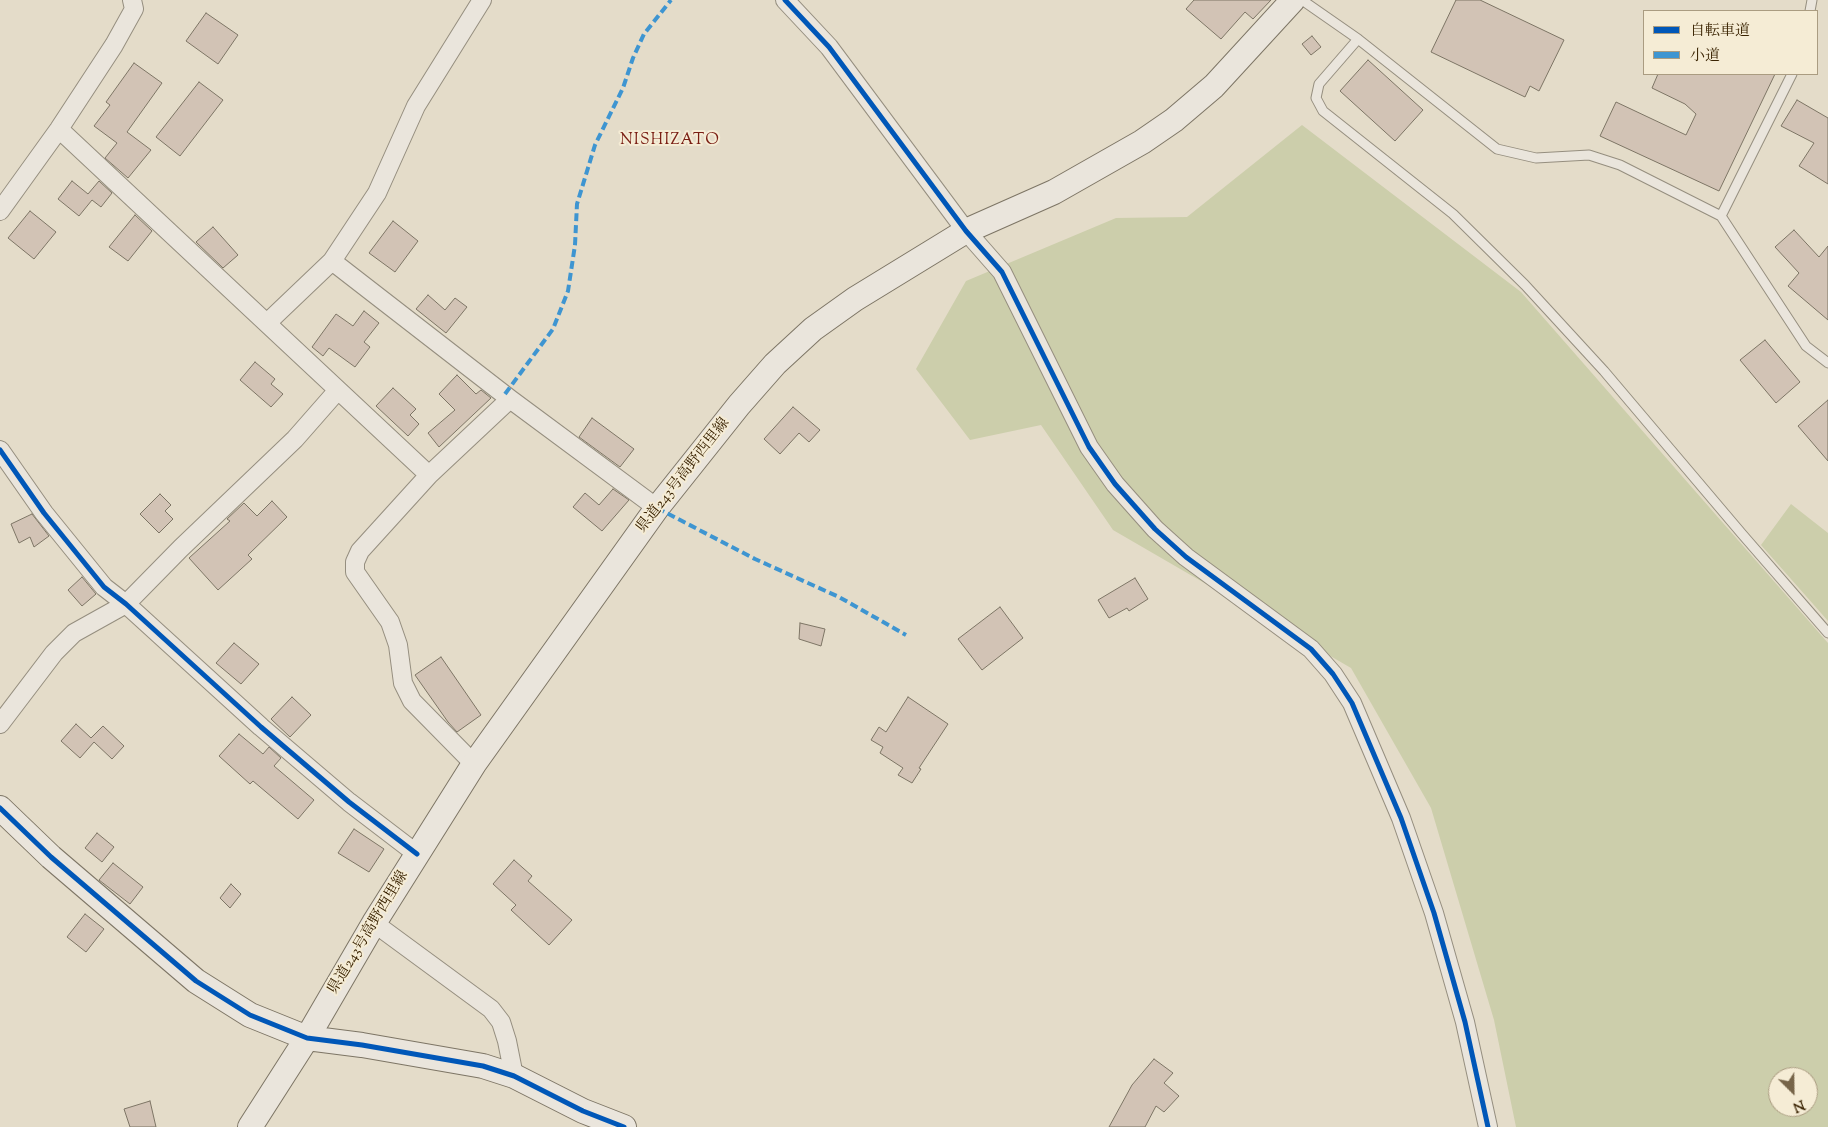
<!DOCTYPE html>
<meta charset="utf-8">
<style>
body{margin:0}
#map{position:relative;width:1828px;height:1127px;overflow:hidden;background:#e4dcc9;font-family:"Sorts Mill Goudy","Noto Serif JP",serif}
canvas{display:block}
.legend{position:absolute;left:1643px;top:10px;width:175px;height:65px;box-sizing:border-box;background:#f5ecd5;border:1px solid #aa9c81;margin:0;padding:6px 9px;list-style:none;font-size:15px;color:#3a2302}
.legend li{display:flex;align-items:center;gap:10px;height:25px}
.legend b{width:25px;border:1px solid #aa9c81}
.north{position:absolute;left:1768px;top:1067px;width:50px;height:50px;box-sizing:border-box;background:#f5ecd5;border:1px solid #aa9c81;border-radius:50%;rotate:157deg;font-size:14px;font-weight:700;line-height:20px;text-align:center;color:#3a2302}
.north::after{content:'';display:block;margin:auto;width:18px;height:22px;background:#766448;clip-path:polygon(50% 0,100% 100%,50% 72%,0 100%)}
</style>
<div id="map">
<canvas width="1828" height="1127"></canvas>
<ul class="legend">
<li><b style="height:6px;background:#0057b8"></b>自転車道</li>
<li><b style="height:6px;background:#3e95d1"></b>小道</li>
</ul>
<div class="north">N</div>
</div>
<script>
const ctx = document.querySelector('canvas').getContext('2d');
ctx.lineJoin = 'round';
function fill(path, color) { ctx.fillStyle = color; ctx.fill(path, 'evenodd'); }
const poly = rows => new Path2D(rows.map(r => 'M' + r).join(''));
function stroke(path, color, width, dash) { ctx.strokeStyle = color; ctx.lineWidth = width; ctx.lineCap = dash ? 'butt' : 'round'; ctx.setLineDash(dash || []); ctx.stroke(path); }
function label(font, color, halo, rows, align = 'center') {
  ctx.font = font + ' "Sorts Mill Goudy","Noto Serif JP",serif'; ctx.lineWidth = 4; ctx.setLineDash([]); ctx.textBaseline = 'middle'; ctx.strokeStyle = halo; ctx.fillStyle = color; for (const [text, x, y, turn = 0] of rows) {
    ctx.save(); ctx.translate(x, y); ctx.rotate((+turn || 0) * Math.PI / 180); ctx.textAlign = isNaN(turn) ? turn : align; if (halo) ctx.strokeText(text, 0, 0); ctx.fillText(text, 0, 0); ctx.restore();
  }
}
const green = poly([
 [1302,125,1521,292,1828,643,1828,1127,1516,1127,1494,1020,1431,808,1351,668,1113,530,1041,425,970,440,916,369,966,281,1116,218,1187,217],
 [1778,1077,1808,1077,1808,1107,1778,1107],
 [1791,504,1828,533,1828,621,1761,545]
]);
const building = poly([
 [1194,0,1271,0,1253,19,1245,12,1221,39,1186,9,1194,0],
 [1456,0,1480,0,1564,40,1539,91,1530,86,1525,97,1431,52,1456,0],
 [206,13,238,35,218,64,186,41,206,13],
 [1312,36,1321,47,1311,55,1302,44,1312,36],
 [1368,60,1423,110,1395,141,1340,91,1368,60],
 [134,63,162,83,127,132,151,150,128,178,105,158,117,143,94,126,110,105,106,102,134,63],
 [1658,74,1775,74,1719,191,1600,136,1616,102,1686,135,1696,114,1685,104,1652,88,1658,74],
 [199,82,223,100,180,156,156,137,199,82],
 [1797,100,1828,118,1828,184,1799,166,1814,143,1781,126,1797,100],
 [72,181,88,194,99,181,112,193,101,207,92,200,79,216,58,199,72,181],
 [30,211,56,232,34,259,8,238,30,211],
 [135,215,152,231,128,261,109,247,135,215],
 [393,221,418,241,395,272,369,253,393,221],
 [213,227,238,255,223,268,196,242,213,227],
 [1794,230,1819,257,1828,246,1828,320,1788,286,1799,273,1775,247,1794,230],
 [428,295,445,310,455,298,467,307,446,333,416,309,428,295],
 [364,311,379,323,364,342,370,347,355,367,329,348,323,356,312,347,336,314,353,326,364,311],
 [1765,340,1800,382,1776,403,1740,360,1765,340],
 [255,362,275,379,271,384,283,394,271,407,240,380,255,362],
 [457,375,476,394,481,390,491,398,439,447,428,433,455,410,439,394,457,375],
 [393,388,416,409,410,415,419,424,408,436,376,406,393,388],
 [1828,400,1828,461,1798,426,1828,400],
 [793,407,820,430,809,442,799,433,780,454,764,439,793,407],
 [592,418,634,449,620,467,579,437,592,418],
 [613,489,629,500,602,531,573,507,585,493,599,505,613,489],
 [160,494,171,505,165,511,173,519,159,533,140,514,160,494],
 [272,501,287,517,248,555,252,559,218,590,189,558,230,521,227,519,244,503,257,516,272,501],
 [32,514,49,536,34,547,30,537,19,543,11,524,32,514],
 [82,577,96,594,82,606,68,590,82,577],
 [1135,578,1148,599,1129,611,1127,608,1109,618,1098,600,1135,578],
 [1000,607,1023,638,982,670,958,639,1000,607],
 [800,623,825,629,821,646,799,639,800,623],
 [234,643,259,664,241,684,216,663,234,643],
 [441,657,481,715,457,732,448,722,415,675,441,657],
 [292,697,311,715,290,737,271,719,292,697],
 [908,697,948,724,919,768,921,769,912,783,898,775,903,768,880,753,883,747,871,740,879,727,886,732,908,697],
 [76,724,91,738,103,726,124,746,112,759,94,742,80,758,61,741,76,724],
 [239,734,263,754,269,747,281,758,274,766,314,800,298,819,253,781,250,784,219,756,239,734],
 [354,829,384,849,369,872,338,853,354,829],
 [97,833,114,847,102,862,85,848,97,833],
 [514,860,532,876,528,881,572,920,549,945,511,910,516,905,493,884,514,860],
 [113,863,143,887,130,904,99,880,113,863],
 [231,884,241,894,230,908,220,898,231,884],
 [85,914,104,929,86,952,67,937,85,914],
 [1154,1059,1173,1073,1164,1083,1179,1096,1164,1112,1156,1106,1145,1127,1109,1127,1132,1085,1154,1059],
 [150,1101,156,1127,130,1127,124,1109,150,1101]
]);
const lane = poly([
 [1302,0,1358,39,1497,149,1536,158,1589,155,1620,165,1721,216,1806,346,1828,363],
 [1810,11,1812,0],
 [1358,39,1319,84,1316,98,1323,111,1453,214,1525,285,1604,371,1742,534,1828,633],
 [1721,216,1792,74]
]);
const street = poly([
 [785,0,829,47,966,231,1002,272,1089,447,1115,484,1155,529,1186,557,1311,649,1333,674,1352,703,1401,818,1434,913,1465,1022,1488,1127],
 [59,129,429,475],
 [0,211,59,129,114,45,134,9,132,0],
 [332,261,510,399,657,508],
 [267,323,332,261,377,193,416,106,482,0],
 [0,450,44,513,104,587,126,604,261,727,349,802,417,854],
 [0,724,54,653,74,633,126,604,181,548,295,439,338,390],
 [474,764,412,701,403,683,398,645,390,622,355,572,355,562,360,551,429,475,510,399],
 [374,923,491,1009,501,1022,507,1041,514,1076]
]);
const secondary = poly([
 [0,808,51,857,196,981,250,1015,307,1038,362,1045,483,1066,514,1076,583,1111,624,1127],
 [250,1127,307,1038,374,923,474,764,657,508,739,405,775,364,813,329,855,299,966,231,1054,192,1142,142,1174,120,1214,86,1293,0]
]);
const quiet = poly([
 [505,394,553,329,568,291,575,245,577,204,595,145,623,88,633,58,644,34,671,0],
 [657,508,755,559,839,597,906,635]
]);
const cycleway = poly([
 [785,0,829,47,966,231,1002,272,1089,447,1115,484,1155,529,1186,557,1311,649,1333,674,1352,703,1401,818,1434,913,1465,1022,1488,1127],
 [0,450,44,513,104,587,126,604,261,727,349,802,417,854],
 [0,808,51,857,196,981,250,1015,307,1038,362,1045,483,1066,514,1076,583,1111,624,1127]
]);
const streetNames = [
 ["県道243号高野西里線",684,476,-52],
 ["県道243号高野西里線",369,933,-59]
];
const neighbourhoodNames = [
 ["NISHIZATO",670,141]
];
fill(green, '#ccceab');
fill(building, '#d2c3b5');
stroke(building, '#7d7565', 1);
stroke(lane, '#958e7f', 11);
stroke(street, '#958e7f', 20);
stroke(secondary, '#7d7565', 26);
stroke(lane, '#eae5dc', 9);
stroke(street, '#eae5dc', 18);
stroke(secondary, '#eae5dc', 24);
stroke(quiet, '#3e95d1', 4, [8, 4]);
stroke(cycleway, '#0057b8', 5);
label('15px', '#3a2302', '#f5ecd5', streetNames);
ctx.letterSpacing = '1px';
label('16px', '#7a1f14', '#f5ecd5', neighbourhoodNames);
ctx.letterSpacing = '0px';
</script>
